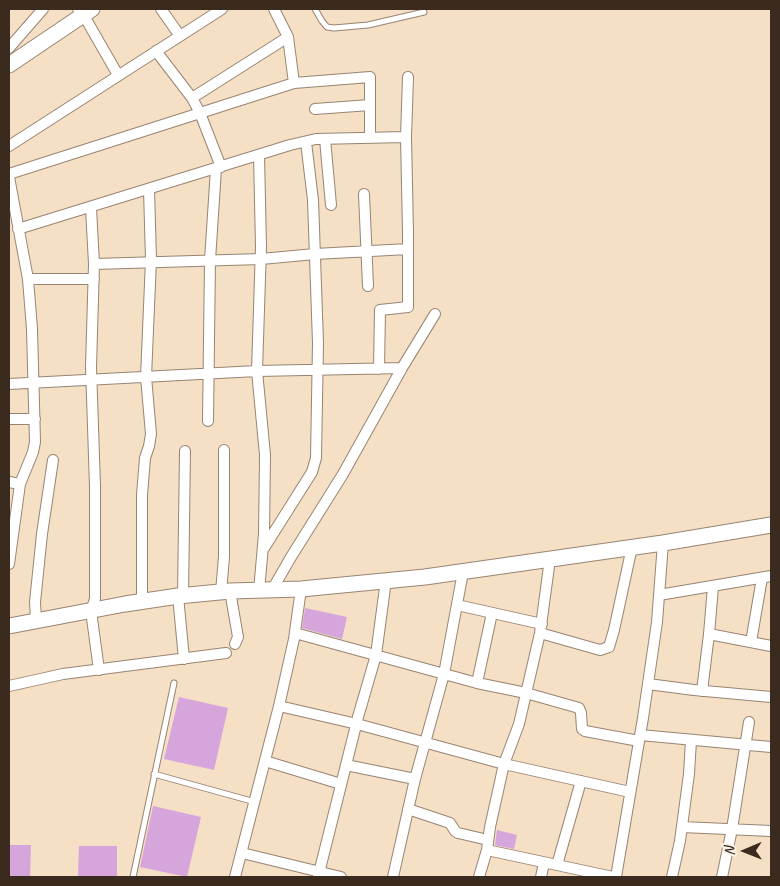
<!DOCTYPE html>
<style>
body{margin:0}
#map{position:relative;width:780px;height:886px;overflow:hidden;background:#f5dfc5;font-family:Caveat,sans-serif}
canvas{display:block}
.frame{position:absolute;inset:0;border:10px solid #3b2a1e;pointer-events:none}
.north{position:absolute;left:720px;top:826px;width:50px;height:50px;-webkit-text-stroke:4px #f7f3e8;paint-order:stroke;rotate:269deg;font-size:14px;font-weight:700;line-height:20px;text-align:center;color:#3b2a1e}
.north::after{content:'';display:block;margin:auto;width:18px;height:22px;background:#3b2a1e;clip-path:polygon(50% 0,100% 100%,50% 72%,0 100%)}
</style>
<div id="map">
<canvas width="780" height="886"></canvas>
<div class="frame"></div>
<div class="north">N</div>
</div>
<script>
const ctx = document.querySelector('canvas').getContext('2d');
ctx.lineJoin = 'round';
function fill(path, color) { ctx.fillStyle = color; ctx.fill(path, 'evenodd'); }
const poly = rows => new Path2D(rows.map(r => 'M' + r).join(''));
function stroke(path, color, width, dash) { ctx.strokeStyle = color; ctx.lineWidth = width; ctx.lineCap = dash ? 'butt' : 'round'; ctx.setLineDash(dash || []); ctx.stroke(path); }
const building = poly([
 [305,608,347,617,342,639,302,628],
 [179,697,228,708,214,770,164,759],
 [153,806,201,817,187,877,140,867],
 [497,830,517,835,514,849,495,845],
 [9,845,31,845,30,877,9,877],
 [79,846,117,846,117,877,78,877]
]);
const lane = poly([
 [315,9,322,21,327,27,334,28,368,25,424,12],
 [154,774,255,802],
 [133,877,174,683]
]);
const street = poly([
 [78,9,83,14,118,75],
 [161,9,180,36],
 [274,9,288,37,294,83],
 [9,48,43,9],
 [156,51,192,98,200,113,221,167],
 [192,98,288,37],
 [315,109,370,105],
 [406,137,408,77],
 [325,139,331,205],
 [9,146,222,9],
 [259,155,261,247,257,371,265,455,264,534,259,591],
 [9,174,294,83,370,77,370,138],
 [9,177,28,279,32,329,35,442,33,452,20,484],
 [364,194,368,286],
 [91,208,94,264,91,367,95,486,95,599,91,611,99,670],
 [18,229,290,145,316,139,406,137,408,232,408,307,380,310,379,369],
 [94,264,261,259,315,254,408,249],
 [28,279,94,279],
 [9,384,257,371,402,368],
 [9,419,35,419],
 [208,421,210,260,216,169],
 [9,482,20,484,9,564],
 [264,548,312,472,316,458,318,343,313,200,306,142],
 [713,587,709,634,771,646],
 [272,590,291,557,343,474,402,368,435,314],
 [230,591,238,637,235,644],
 [221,592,224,557,224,450],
 [659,595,771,576],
 [178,596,184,659],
 [183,596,185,451],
 [142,601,142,495,145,458,149,446,151,434,146,377,151,260,149,189],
 [457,605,542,624],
 [36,620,35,602,42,534,53,460],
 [295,633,477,683,526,693,579,708,581,713,582,729,585,731,639,741],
 [540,633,600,650,609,647,614,630,632,547],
 [751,642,762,578],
 [477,683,492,613],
 [648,684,694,690,771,697],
 [9,686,63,674,226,653],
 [702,691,709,634],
 [279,706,357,724,504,764,630,792],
 [640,735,771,747],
 [265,761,341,784],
 [346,765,415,779],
 [408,809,450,823,455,831,458,833,488,840],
 [682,827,771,831],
 [487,850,613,877],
 [242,853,341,877],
 [557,865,581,781],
 [235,877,279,706,294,639,301,589],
 [318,877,358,717,376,655,386,580],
 [393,877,415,779,444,674,463,572],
 [479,877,487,850,490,827,504,764,519,724,540,633,550,559],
 [541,877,544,863],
 [616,877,643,718,657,622,663,543],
 [672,877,680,841,689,774,691,740],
 [722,877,732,829,749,722]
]);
const secondary = poly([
 [9,65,92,9],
 [9,626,125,604,178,596,230,591,301,589,425,577,663,543,771,525]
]);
fill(building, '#d5a5dc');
stroke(lane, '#988472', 7);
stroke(street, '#988472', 12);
stroke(secondary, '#988472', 17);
stroke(lane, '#fff', 5);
stroke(street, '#fff', 10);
stroke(secondary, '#fff', 15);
</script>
